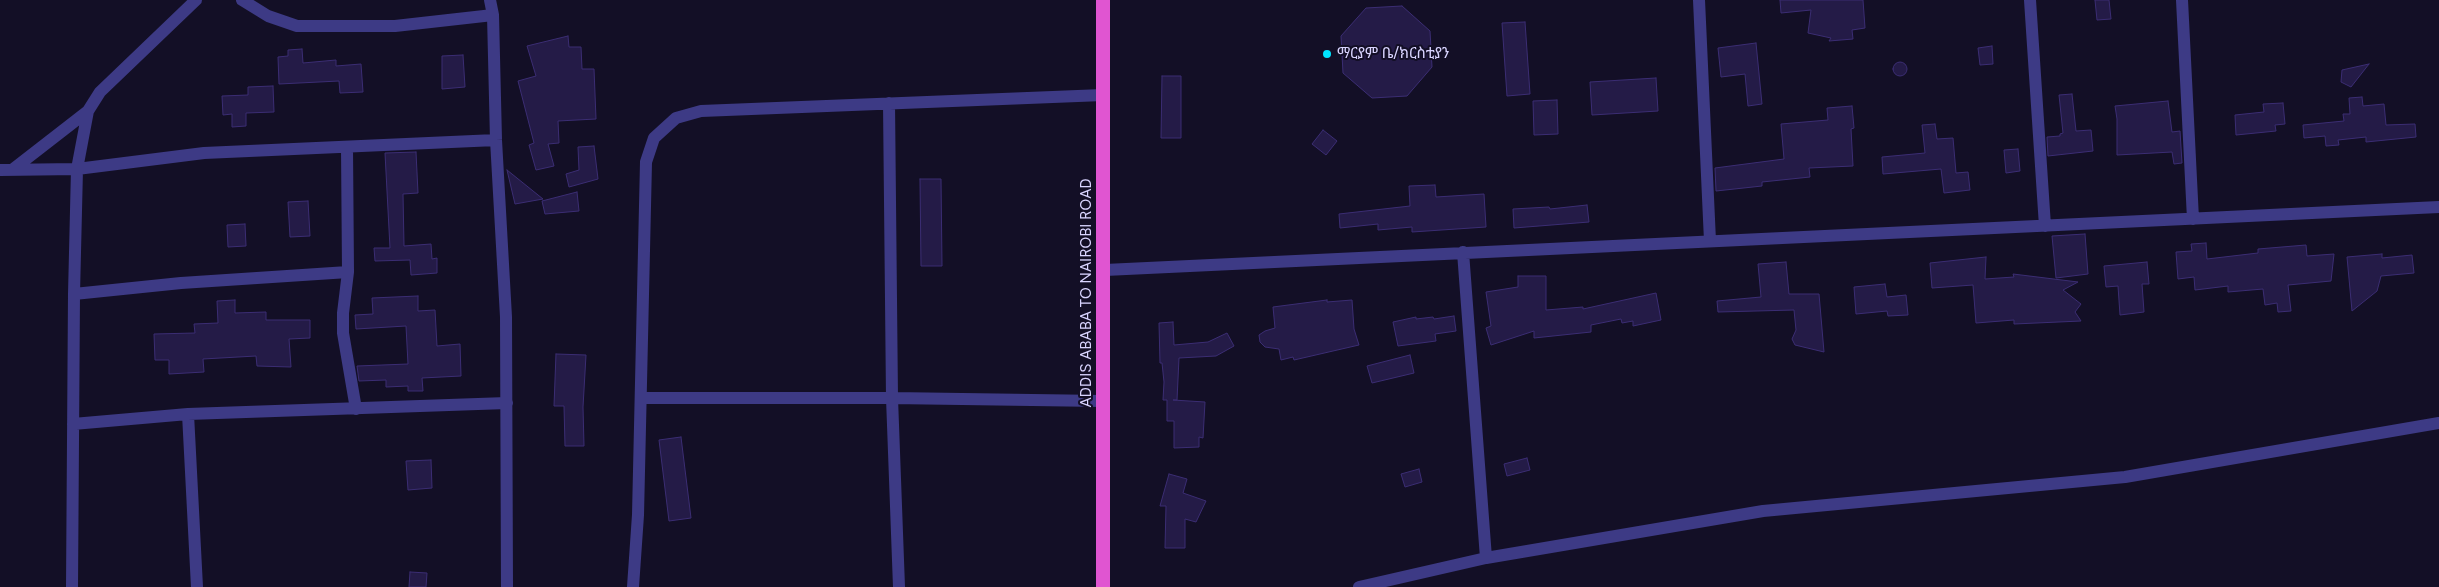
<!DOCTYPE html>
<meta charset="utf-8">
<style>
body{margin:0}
canvas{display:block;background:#130f26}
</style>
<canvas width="2439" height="587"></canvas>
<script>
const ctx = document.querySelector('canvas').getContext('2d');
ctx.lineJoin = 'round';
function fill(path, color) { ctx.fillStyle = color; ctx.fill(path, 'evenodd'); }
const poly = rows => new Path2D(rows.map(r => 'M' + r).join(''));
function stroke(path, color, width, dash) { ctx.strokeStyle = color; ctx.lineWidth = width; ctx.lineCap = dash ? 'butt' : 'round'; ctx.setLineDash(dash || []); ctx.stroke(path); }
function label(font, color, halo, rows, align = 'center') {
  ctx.font = font + ' Figtree,"Noto Sans Ethiopic",sans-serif'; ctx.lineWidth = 4; ctx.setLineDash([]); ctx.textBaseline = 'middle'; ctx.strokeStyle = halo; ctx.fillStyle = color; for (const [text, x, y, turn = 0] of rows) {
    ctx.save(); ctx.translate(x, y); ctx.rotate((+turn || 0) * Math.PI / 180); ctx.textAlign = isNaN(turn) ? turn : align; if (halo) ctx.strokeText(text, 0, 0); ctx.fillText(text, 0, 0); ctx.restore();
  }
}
const building = poly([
 [1780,0,1863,0,1865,28,1852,30,1853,39,1829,41,1831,38,1808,33,1811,10,1781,13,1780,0],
 [2095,0,2109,0,2111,19,2097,20,2095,0],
 [1402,6,1430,31,1432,67,1407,96,1372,98,1343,73,1341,36,1366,8,1402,6],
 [1525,22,1530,94,1507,96,1502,23,1525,22],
 [568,36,569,47,581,47,582,69,594,69,596,119,558,121,559,143,548,144,554,166,536,170,529,145,534,143,518,81,536,76,527,46,568,36],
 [1756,43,1762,104,1748,106,1745,74,1721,77,1718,48,1756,43],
 [1992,46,1993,64,1980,65,1978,48,1992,46],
 [302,49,303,63,336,60,336,66,361,64,363,92,340,93,339,81,279,84,278,57,288,56,288,50,302,49],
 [463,55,465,87,442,89,442,56,463,55],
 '1893 69a7 7 0 1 1 14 0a7 7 0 1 1-14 0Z',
 [2369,64,2351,87,2341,82,2342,70,2369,64],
 [1162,76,1181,76,1181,138,1161,138,1162,76],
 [1656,78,1658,111,1592,115,1590,82,1656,78],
 [273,86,274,112,246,113,246,126,232,127,232,114,223,115,222,96,248,95,248,87,273,86],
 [2072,94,2076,131,2091,130,2093,151,2048,156,2047,137,2060,136,2060,134,2063,133,2059,95,2072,94],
 [2362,97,2363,106,2384,104,2386,125,2415,124,2416,137,2366,142,2366,137,2338,140,2339,145,2326,146,2325,136,2304,138,2303,125,2344,121,2343,114,2350,114,2349,98,2362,97],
 [1557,100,1558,134,1534,135,1533,101,1557,100],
 [2168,101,2172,132,2180,131,2182,163,2174,164,2172,152,2117,155,2117,119,2115,106,2168,101],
 [2283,103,2285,124,2275,125,2276,131,2236,135,2235,115,2264,112,2263,104,2283,103],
 [1852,106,1854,128,1851,129,1853,166,1809,168,1810,177,1762,182,1762,186,1716,191,1715,168,1784,159,1781,124,1828,120,1827,108,1852,106],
 [1935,124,1937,139,1953,138,1956,173,1968,172,1970,190,1944,193,1941,169,1883,174,1882,157,1925,153,1922,125,1935,124],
 [1323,130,1337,141,1326,155,1312,144,1323,130],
 [594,146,598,179,569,187,566,174,579,170,578,147,594,146],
 [2018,149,2020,171,2006,173,2004,150,2018,149],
 [416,152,418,193,403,194,404,246,431,244,432,259,437,258,437,273,411,275,410,260,375,261,374,248,390,248,385,153,416,152],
 [507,170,543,199,515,204,507,170],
 [920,179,941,179,942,266,921,266,920,179],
 [1435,185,1436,197,1484,194,1486,227,1412,232,1412,227,1378,230,1378,224,1340,228,1339,214,1410,206,1409,186,1435,185],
 [577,192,579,211,545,214,542,201,577,192],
 [308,201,310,236,290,237,288,202,308,201],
 [1587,205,1589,222,1514,228,1513,209,1549,207,1550,209,1587,205],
 [245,224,246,246,228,247,227,225,245,224],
 [2085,234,2088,274,2056,278,2052,236,2085,234],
 [2206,243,2207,259,2258,253,2258,249,2306,245,2307,256,2334,254,2331,281,2288,285,2291,311,2278,312,2277,303,2265,305,2263,289,2228,292,2228,286,2195,290,2194,277,2178,279,2176,252,2192,251,2191,244,2206,243],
 [2382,254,2382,258,2412,255,2414,273,2381,276,2377,291,2352,311,2347,257,2382,254],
 [1986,257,1985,279,2014,277,2013,274,2078,282,2063,290,2081,304,2075,312,2081,321,2014,324,2014,320,1976,323,1973,285,1932,288,1930,263,1986,257],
 [1786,262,1789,294,1819,294,1824,352,1795,345,1792,339,1796,330,1794,310,1718,312,1717,301,1761,297,1758,264,1786,262],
 [2147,262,2149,284,2142,284,2144,312,2120,315,2118,286,2106,287,2104,266,2147,262],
 [1518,276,1546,276,1546,310,1583,307,1583,309,1656,293,1661,320,1633,326,1633,321,1622,323,1621,319,1591,325,1591,332,1534,338,1534,331,1491,345,1486,328,1491,326,1486,292,1518,287,1518,276],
 [1885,284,1887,297,1906,295,1908,315,1888,316,1887,311,1856,314,1854,287,1885,284],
 [418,296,418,311,435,310,437,346,460,344,461,376,422,378,423,391,408,391,408,386,386,387,386,380,359,381,357,366,408,364,406,326,356,329,355,315,373,314,372,298,418,296],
 [235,300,235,313,266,312,266,320,310,320,310,338,289,339,291,367,257,366,256,356,203,359,204,372,169,374,169,360,155,360,154,334,195,333,194,324,218,323,217,301,235,300],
 [1327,300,1327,302,1352,300,1354,329,1359,345,1294,360,1293,357,1281,360,1279,349,1265,347,1260,342,1259,335,1265,331,1275,328,1273,307,1327,300],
 [1454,316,1456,331,1435,334,1436,341,1398,346,1393,322,1416,317,1416,319,1433,317,1434,319,1454,316],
 [1173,322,1174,345,1208,342,1227,333,1234,346,1216,356,1179,358,1177,400,1173,400,1205,402,1203,438,1199,437,1199,447,1174,448,1174,421,1167,421,1167,400,1163,400,1164,382,1162,363,1160,363,1159,323,1173,322],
 [556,354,586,355,583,407,584,446,565,446,564,406,554,406,556,354],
 [1410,355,1414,373,1372,383,1367,366,1410,355],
 [681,437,691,518,669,521,659,440,681,437],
 [1527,458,1530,470,1507,476,1504,464,1527,458],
 [431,460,432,488,408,490,406,461,431,460],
 [1419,469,1422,482,1405,487,1401,474,1419,469],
 [1169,474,1187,479,1183,493,1206,501,1196,522,1185,519,1185,548,1165,548,1166,506,1160,506,1169,474],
 [410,572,427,573,426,587,409,587,410,572]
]);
const minor = poly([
 [242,0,268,16,297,26,395,26,493,15],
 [490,0,493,15,496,140,506,317,507,587],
 [1699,0,1710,241],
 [2030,0,2045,226],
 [2182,0,2193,219],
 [889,103,892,398,899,587],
 [347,148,348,272,343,313,343,333,356,409],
 [0,170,77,169,88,111],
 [12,170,88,111,100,92,196,0],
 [1463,252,1486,558],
 [1105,270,2439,207],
 [74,294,181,283,348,272],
 [641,398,892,398,1102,401],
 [188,414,197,587],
 [73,424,188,414,507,403],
 [72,587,74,294,77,169,204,153,496,140],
 [633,587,638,515,646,162,654,138,676,118,701,111,1103,95],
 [1359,587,1486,558,1763,511,2125,477,2439,423]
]);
const trunk = poly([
 [1103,0,1103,587]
]);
const markers = [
 [1327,54,5,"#00e5ff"]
];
const poiNames = [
 ["ማርያም ቤ/ክርስቲያን",1337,54]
];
const streetNames = [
 ["ADDIS ABABA TO NAIROBI ROAD",1087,293,-90]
];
fill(building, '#241b47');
stroke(building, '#3b2d73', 1);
stroke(minor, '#3d3a85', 12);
stroke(trunk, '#e055d1', 14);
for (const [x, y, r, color] of markers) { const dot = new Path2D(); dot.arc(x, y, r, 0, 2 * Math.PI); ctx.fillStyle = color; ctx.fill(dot); stroke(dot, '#130f26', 2); }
label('15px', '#d9d4ff', '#130f26', poiNames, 'left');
label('15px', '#d9d4ff', '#130f26', streetNames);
</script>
